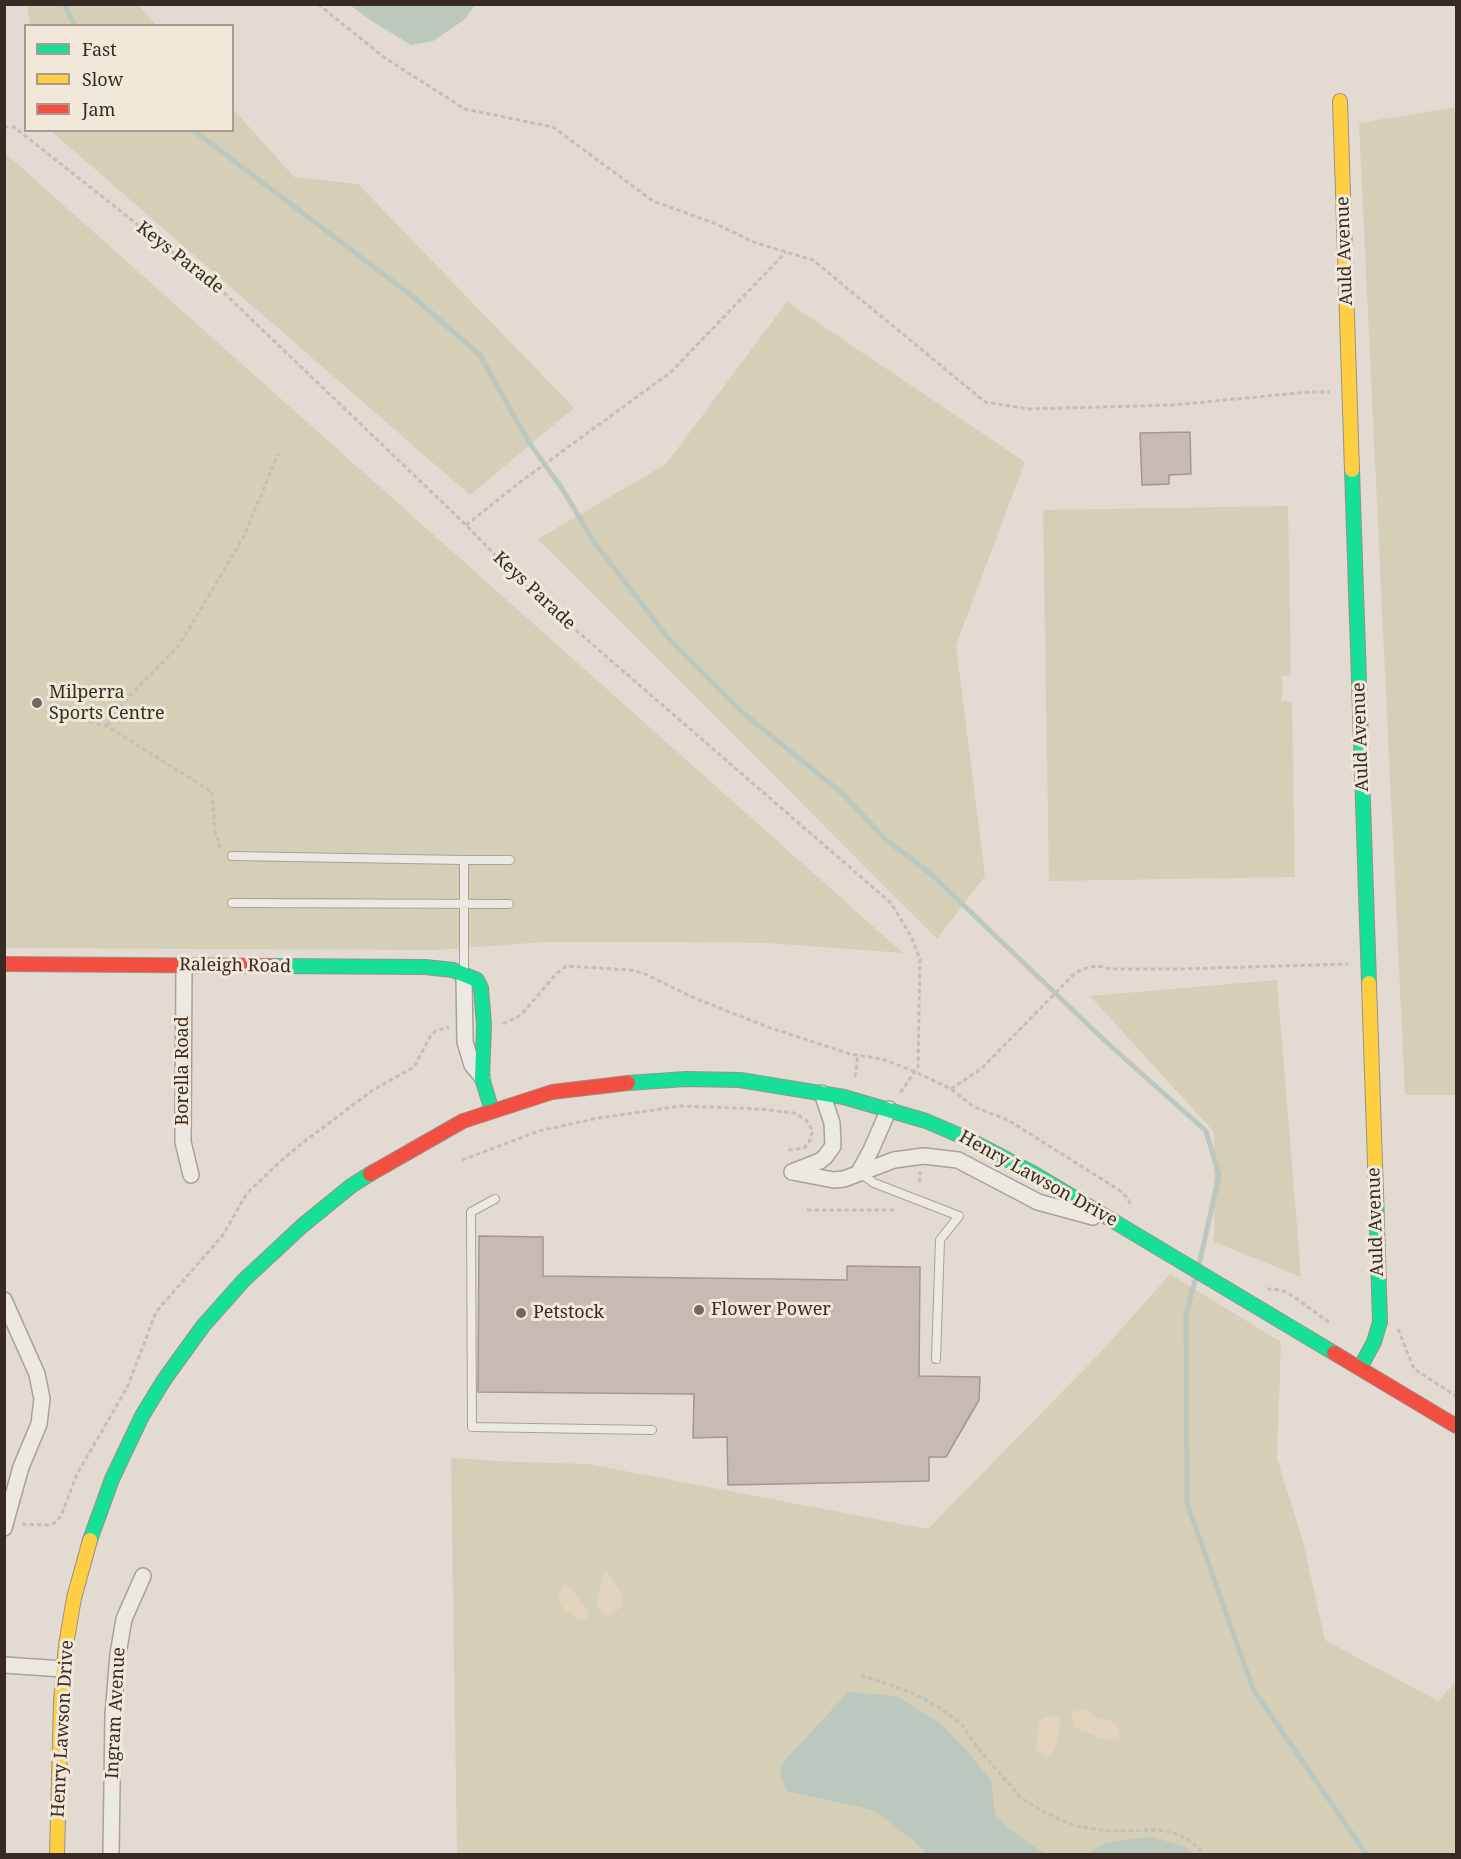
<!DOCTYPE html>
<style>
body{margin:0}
#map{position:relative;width:1461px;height:1859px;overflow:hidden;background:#e3dbd2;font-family:"Noto Serif",serif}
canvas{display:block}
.frame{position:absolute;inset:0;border:6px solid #372a22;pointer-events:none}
.legend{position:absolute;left:24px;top:24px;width:210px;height:108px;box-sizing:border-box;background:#f2e8d9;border:2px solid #a79c90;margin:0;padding:8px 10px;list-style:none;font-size:18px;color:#372a22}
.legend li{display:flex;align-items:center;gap:12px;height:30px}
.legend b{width:30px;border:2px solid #a79c90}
</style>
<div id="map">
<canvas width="1461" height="1859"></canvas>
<div class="frame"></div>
<ul class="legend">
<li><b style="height:8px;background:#16e098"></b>Fast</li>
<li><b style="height:8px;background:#ffcf43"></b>Slow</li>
<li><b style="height:8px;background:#f24e42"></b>Jam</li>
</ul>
</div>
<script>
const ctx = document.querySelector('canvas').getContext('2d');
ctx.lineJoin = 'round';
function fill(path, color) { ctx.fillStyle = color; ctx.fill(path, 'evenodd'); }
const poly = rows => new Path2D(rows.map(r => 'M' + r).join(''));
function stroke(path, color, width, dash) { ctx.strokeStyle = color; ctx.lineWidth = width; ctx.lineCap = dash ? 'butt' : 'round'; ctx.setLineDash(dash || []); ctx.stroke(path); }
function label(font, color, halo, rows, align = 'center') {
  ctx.font = font + ' "Noto Serif",serif'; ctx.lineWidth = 6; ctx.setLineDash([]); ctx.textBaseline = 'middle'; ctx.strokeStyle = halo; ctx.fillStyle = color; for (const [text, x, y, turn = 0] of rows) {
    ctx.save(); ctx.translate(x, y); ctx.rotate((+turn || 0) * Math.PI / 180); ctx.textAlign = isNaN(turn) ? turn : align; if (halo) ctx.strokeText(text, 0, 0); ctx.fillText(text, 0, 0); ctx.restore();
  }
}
const green = poly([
 [27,5,138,5,156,25,30,25],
 [1456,107,1456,1095,1405,1095,1359,123],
 [233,109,294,177,358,184,574,408,470,495,51,131,232,130],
 [5,153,903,953,768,943,685,942,545,942,435,950,5,948],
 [787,302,1025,462,956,645,985,876,937,939,538,539,666,464],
 [1288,506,1291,675,1281,676,1283,687,1281,701,1292,702,1295,877,1049,881,1043,510],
 [1277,980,1301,1277,1214,1242,1214,1132,1090,996],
 [1170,1274,1281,1342,1277,1458,1303,1542,1325,1640,1438,1701,1456,1682,1456,1854,457,1854,451,1458,518,1462,588,1464,928,1529,1101,1352]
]);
const sand = poly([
 [603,1573,607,1573,612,1578,623,1597,622,1606,612,1615,605,1615,598,1609,597,1602],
 [563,1586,568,1586,576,1594,587,1610,589,1618,581,1620,564,1611,559,1601,559,1594],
 [1083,1709,1087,1710,1097,1718,1111,1720,1115,1723,1120,1733,1119,1738,1108,1741,1075,1728,1071,1715,1073,1712],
 [1053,1716,1058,1717,1060,1723,1059,1736,1054,1750,1051,1754,1045,1756,1036,1749,1039,1723,1043,1718]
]);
const water = poly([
 [350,5,475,5,464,20,433,41,411,45,370,20],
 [848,1692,896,1696,940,1723,967,1751,991,1781,995,1814,1009,1829,1045,1854,927,1854,913,1840,873,1810,787,1791,780,1774,783,1763],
 [1152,1837,1186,1847,1193,1854,1087,1854,1104,1844,1117,1841]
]);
const stream = poly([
 [64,4,75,26],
 [193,130,411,295,480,355,528,441,563,490,594,542,669,639,743,713,842,793,885,839,931,874,1104,1040,1206,1131,1219,1175,1199,1265],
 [1196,1277,1186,1315,1187,1503,1253,1689,1366,1854]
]);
const building = poly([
 [1190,432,1191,474,1169,475,1169,484,1142,485,1140,433,1190,432],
 [479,1236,543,1237,543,1276,847,1280,847,1266,920,1267,919,1376,980,1377,979,1400,946,1457,929,1457,929,1481,728,1485,727,1437,693,1438,694,1394,478,1392,479,1236]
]);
const path = poly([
 [318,4,385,58,465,109,553,127,653,201,714,223,756,243,813,260,985,402,1029,409,1173,405,1309,392,1330,392],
 [4,127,14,127,223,292,466,525,526,587,891,903,911,936,920,959,918,1067,900,1093],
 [466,525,523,480,671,372,786,252],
 [82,720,107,726,212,792,215,831,219,842,220,852],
 [107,726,116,710,180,644,243,538,278,454],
 [503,1024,521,1015,556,974,566,966,631,970,645,974,692,997,765,1026,850,1054,882,1059,916,1072,951,1089,974,1107,1008,1120,1119,1190,1128,1198,1131,1207],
 [855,1077,858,1054],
 [951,1089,981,1069,1072,976,1082,969,1097,966,1112,969,1180,969,1348,964],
 [462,1160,539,1131,593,1119,681,1106,761,1109,794,1113,806,1120,813,1131,809,1142,804,1148,788,1150],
 [920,1182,919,1175,921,1172],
 [807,1210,894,1210],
 [1267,1289,1281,1290,1293,1296,1330,1323],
 [1398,1329,1414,1369,1456,1396],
 [22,1524,48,1525,55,1523,61,1516,77,1474,127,1388,156,1312,223,1235,247,1193,283,1159,305,1141,373,1090,414,1067,431,1035,436,1031,449,1027],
 [861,1675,913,1693,940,1708,961,1724,977,1747,1021,1798,1043,1812,1076,1826,1109,1831,1160,1830,1177,1834,1189,1840,1205,1854]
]);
const lane = poly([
 [232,856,464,860,464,972],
 [464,860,510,860],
 [232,903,509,904],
 [860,1173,874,1183,959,1216,940,1240,936,1359],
 [495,1199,471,1212,472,1427,652,1430]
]);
const street = poly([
 [184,965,183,1142,191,1175],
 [464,976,465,1042,472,1065,482,1077],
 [792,1172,834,1180,844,1179,894,1160,924,1156,958,1160,1038,1202,1093,1217],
 [792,1172,820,1161,825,1157,833,1146,832,1123,822,1093],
 [859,1172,871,1150,889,1109],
 [4,1300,37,1374,42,1399,39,1424,21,1467,4,1528],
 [4,1665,63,1669],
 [111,1854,113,1715,118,1654,124,1619,143,1576]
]);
const fast = poly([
 [1352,470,1369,983],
 [273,966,425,967,453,970,477,980,481,988,484,1025,482,1078,492,1111],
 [628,1083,686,1079,740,1080,844,1097,926,1121,968,1139,1033,1173,1334,1353],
 [1360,1368,1374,1342,1380,1322,1376,1193],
 [90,1540,112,1479,142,1416,164,1380,203,1326,244,1280,302,1226,351,1186,370,1174]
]);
const slow = poly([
 [1340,101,1352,470],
 [1369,983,1376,1193],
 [57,1854,61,1701,66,1645,74,1598,90,1540]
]);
const jam = poly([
 [4,964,273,966],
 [370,1174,463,1121,552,1092,628,1083],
 [1334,1353,1456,1426]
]);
const markers = [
 [37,703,6,"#736860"],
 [699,1310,6,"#736860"],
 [521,1313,6,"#736860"]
];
const streetNames = [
 ["Auld Avenue",1345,251,-92],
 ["Keys Parade",180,258,38],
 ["Keys Parade",534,591,43],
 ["Auld Avenue",1361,737,-92],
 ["Raleigh Road",235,966,1],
 ["Borella Road",183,1071,-90],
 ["Henry Lawson Drive",1038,1179,29],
 ["Auld Avenue",1376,1222,-92],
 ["Ingram Avenue",116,1713,-87],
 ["Henry Lawson Drive",63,1729,-87]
];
const poiNames = [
 ["Milperra",49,693],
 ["Sports Centre",49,714],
 ["Flower Power",711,1310],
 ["Petstock",533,1313]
];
fill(green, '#d4cfb6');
fill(sand, '#e2d3bd');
fill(water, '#bcc7be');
stroke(stream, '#bcc7be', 5);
fill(building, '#c7bab3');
stroke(building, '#a39891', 1.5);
stroke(lane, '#a9a19a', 10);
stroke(street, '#a9a19a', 18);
stroke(fast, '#99918a', 16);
stroke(slow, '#99918a', 16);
stroke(jam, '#99918a', 16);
stroke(path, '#c4bfb9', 3, [4.5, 3]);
stroke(lane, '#ece8e2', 8);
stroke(street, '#ece8e2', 15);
stroke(fast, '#16e098', 14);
stroke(slow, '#ffcf43', 14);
stroke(jam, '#f24e42', 14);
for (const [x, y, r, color] of markers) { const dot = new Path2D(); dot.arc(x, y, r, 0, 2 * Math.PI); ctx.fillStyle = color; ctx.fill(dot); stroke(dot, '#f2e8d9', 2); }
label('18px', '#372a22', '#f2e8d9', streetNames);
label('18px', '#372a22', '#f2e8d9', poiNames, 'left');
</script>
